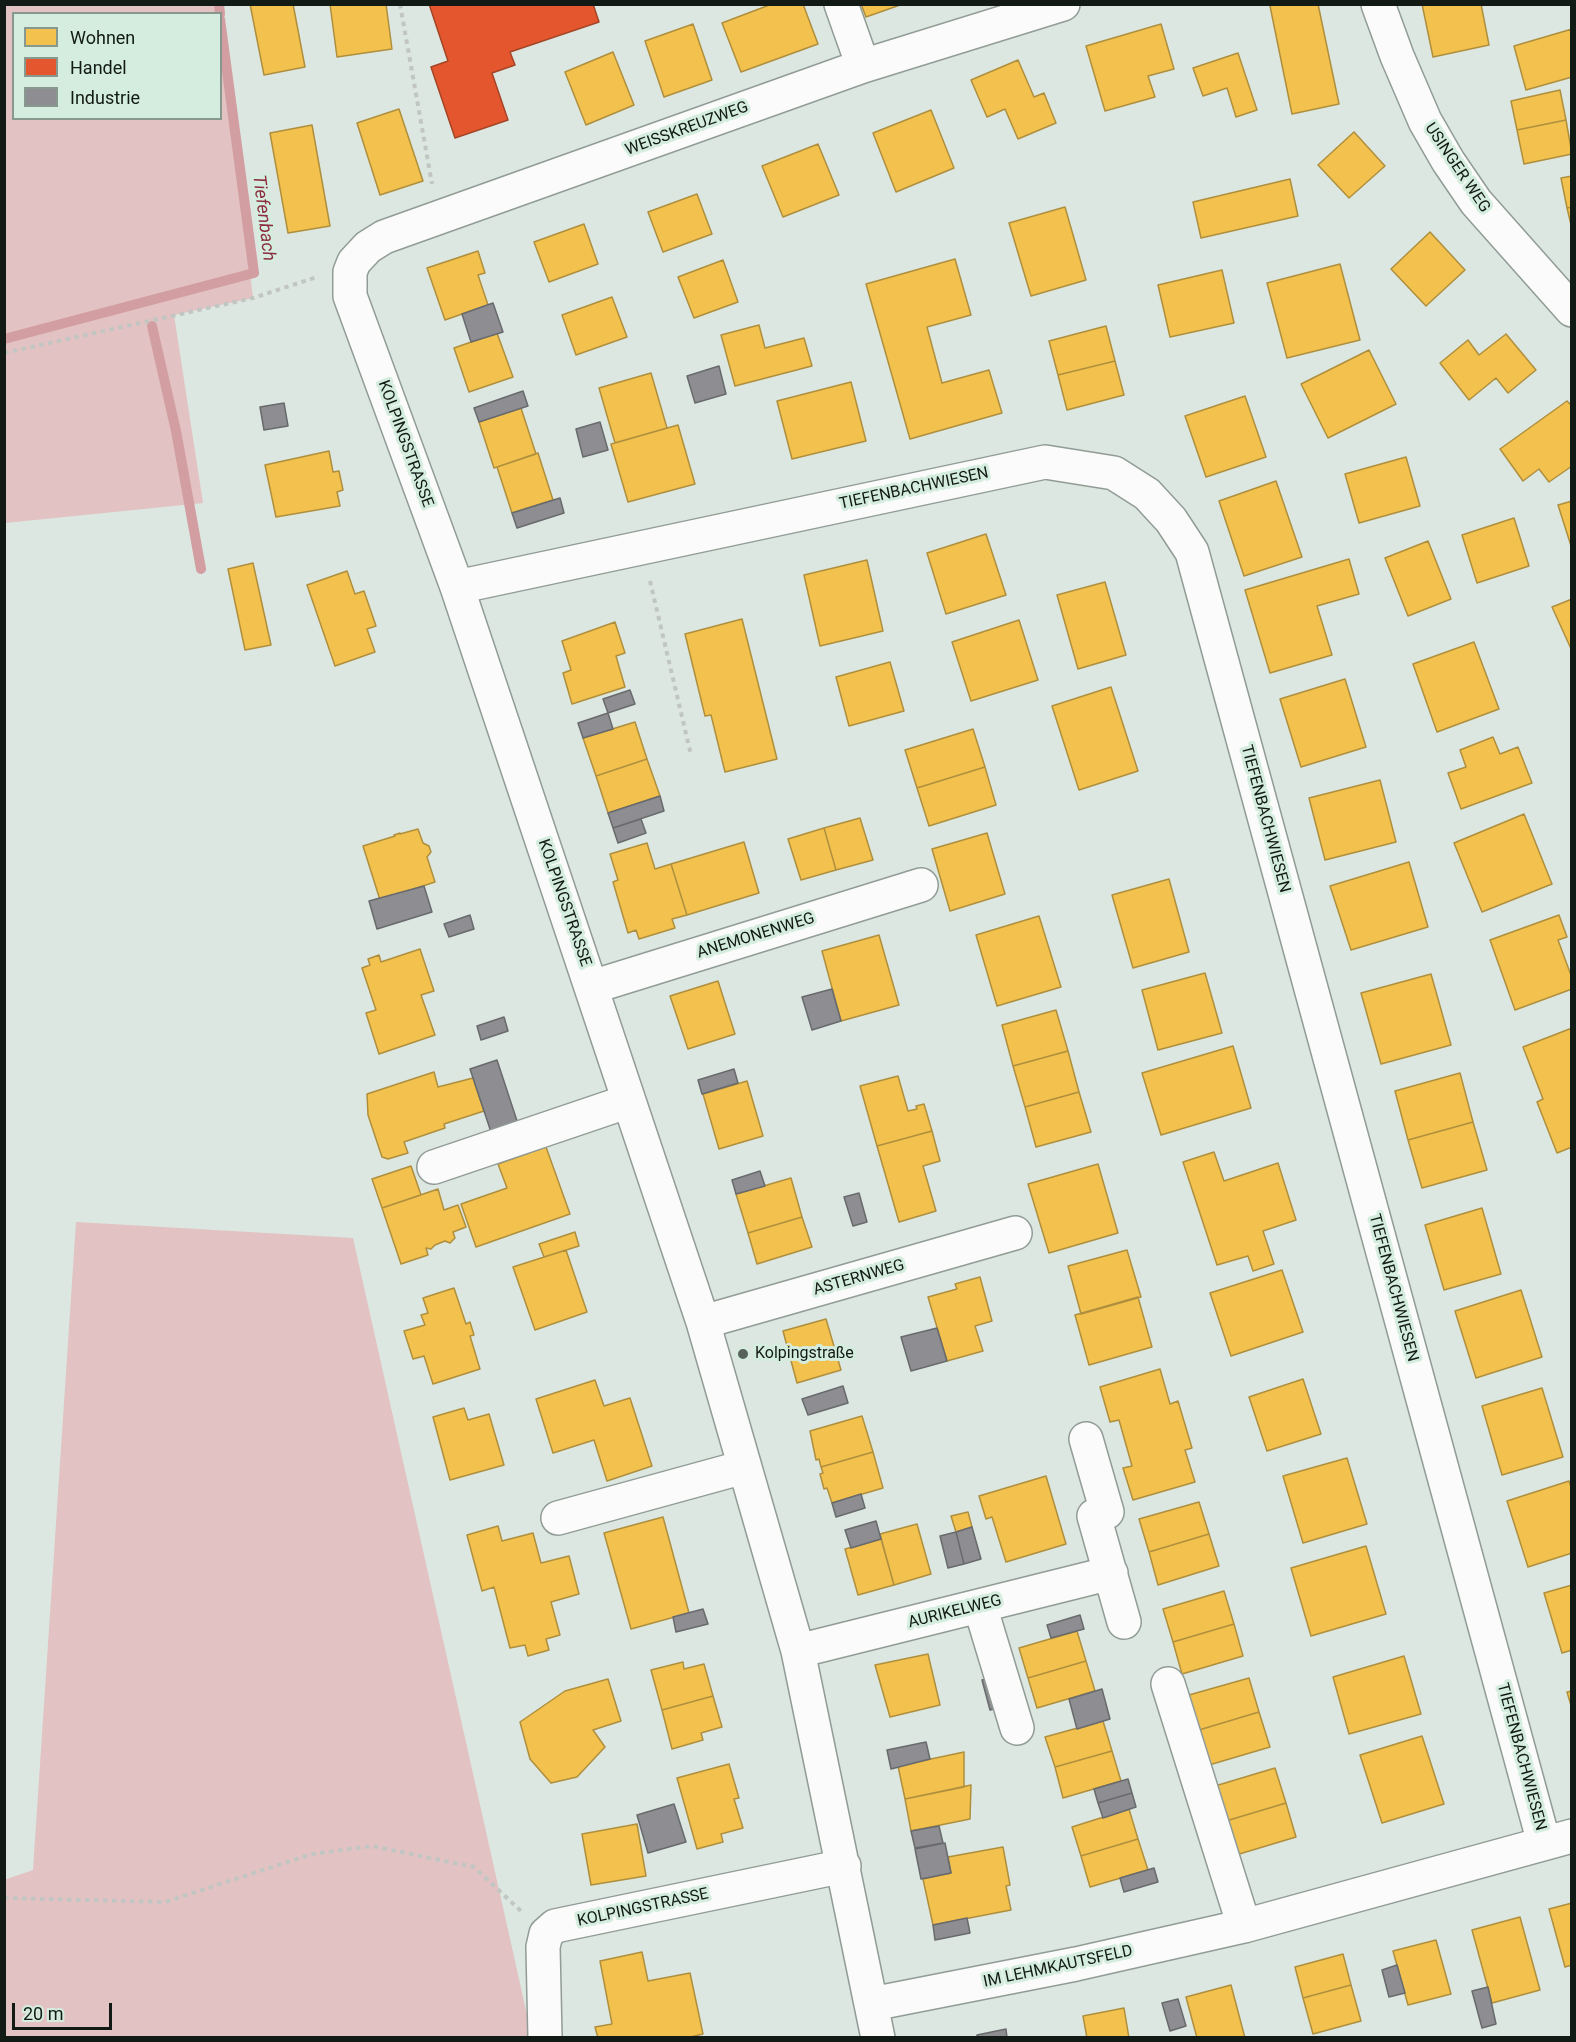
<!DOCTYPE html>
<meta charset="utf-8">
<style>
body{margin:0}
#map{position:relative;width:1576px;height:2042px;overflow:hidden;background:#dbe7e0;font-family:Roboto,sans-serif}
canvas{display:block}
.frame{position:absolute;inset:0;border:6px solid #121a15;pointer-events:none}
.legend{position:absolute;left:12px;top:12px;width:210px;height:108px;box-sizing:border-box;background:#d5eddf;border:2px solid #87998e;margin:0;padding:8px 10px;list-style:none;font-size:18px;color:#121a15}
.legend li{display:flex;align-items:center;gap:12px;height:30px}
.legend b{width:30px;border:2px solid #87998e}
.scale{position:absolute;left:12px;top:2003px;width:100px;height:27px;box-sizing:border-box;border:3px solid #121a15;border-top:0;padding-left:8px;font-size:18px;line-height:21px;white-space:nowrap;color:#121a15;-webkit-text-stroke:4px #d5eddf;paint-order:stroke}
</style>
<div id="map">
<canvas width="1576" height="2042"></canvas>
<div class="frame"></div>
<ul class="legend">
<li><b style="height:16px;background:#f2c14e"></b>Wohnen</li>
<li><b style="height:16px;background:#e4572e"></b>Handel</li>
<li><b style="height:16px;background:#8d8d92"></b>Industrie</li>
</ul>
<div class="scale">20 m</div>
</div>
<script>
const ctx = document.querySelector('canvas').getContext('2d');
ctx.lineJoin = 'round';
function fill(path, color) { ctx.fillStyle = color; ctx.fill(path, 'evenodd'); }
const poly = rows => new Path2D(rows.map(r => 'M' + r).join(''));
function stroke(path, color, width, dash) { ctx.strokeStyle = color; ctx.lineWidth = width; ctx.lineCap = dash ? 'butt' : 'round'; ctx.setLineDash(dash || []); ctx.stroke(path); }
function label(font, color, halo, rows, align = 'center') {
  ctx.font = font + ' Roboto,sans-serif'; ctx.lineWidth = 6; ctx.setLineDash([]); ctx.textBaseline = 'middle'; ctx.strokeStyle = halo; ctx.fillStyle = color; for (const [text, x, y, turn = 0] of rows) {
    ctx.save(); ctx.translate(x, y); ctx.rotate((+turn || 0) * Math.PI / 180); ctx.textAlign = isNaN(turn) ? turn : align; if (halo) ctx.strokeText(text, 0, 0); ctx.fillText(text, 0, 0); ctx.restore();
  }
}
const green = poly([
 [4,5,216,5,217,13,14,14,14,118,220,118,221,41,253,298,174,315,203,503,5,523],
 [76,1222,353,1238,532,2037,5,2037,4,1880,33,1870]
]);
const homes = poly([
 [250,4,293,4,305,67,264,75,250,4],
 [330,4,386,4,392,49,337,57,330,4],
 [772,4,803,4,818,44,741,72,722,23,772,4],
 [861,4,903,4,866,17,861,4],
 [1275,4,1318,4,1339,104,1292,114,1270,6,1275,4],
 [1422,4,1481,4,1489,45,1433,57,1422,4],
 [693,24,712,80,664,97,645,41,693,24],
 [1161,24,1174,69,1148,76,1155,97,1105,111,1086,46,1161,24],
 [1572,29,1572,77,1526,90,1514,46,1572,29],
 [613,52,634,105,586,125,565,72,613,52],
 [1238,53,1257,110,1236,117,1227,88,1203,96,1193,68,1238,53],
 [1018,60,1034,97,1044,93,1056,123,1018,139,1005,109,987,117,971,80,1018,60],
 [1560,90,1566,120,1517,130,1511,101,1560,90],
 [399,109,423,181,380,195,357,123,399,109],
 [931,110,954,168,896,192,873,133,931,110],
 [1566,120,1572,154,1524,164,1517,130,1566,120],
 [312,125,330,226,288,233,270,133,312,125],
 [1354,132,1385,166,1349,198,1318,165,1354,132],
 [818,144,839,195,783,217,762,166,818,144],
 [1572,176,1572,207,1567,208,1561,178,1572,176],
 [1290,179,1298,216,1201,238,1193,202,1290,179],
 [697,194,712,234,663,252,648,212,697,194],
 [1065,207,1086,280,1031,296,1009,223,1065,207],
 [1572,207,1572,229,1567,208,1572,207],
 [584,224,598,264,549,282,534,242,584,224],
 [1430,232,1465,270,1426,306,1391,269,1430,232],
 [478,251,485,273,478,275,488,305,445,320,427,268,478,251],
 [955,259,971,315,927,327,942,383,989,370,1002,413,910,439,866,284,955,259],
 [723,260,738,302,694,318,678,277,723,260],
 [1340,264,1360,340,1287,358,1267,283,1340,264],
 [1222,270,1234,323,1170,337,1158,285,1222,270],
 [612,297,627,337,576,355,562,315,612,297],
 [759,325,765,348,804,338,812,366,735,386,721,335,759,325],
 [1106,326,1115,361,1058,375,1049,341,1106,326],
 [497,333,513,377,469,392,454,348,497,333],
 [1506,334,1536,370,1508,393,1496,378,1469,400,1440,363,1468,340,1479,355,1506,334],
 [1369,350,1396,404,1328,438,1301,384,1369,350],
 [1115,361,1124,395,1067,410,1058,375,1115,361],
 [651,373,667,428,615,443,599,388,651,373],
 [851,382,866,441,792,459,777,401,851,382],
 [1245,396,1266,457,1206,477,1185,416,1245,396],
 [1567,401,1572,406,1572,466,1549,482,1539,469,1523,481,1500,449,1567,401],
 [521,408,536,454,494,468,479,422,521,408],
 [678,425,695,484,628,502,611,444,678,425],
 [329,451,333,472,339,471,343,490,337,492,340,506,276,517,265,465,329,451],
 [538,453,553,500,512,513,497,467,538,453],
 [1406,457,1420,506,1359,523,1345,474,1406,457],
 [1276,481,1302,557,1244,576,1219,501,1276,481],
 [1572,501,1572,549,1558,505,1572,501],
 [1514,518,1529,566,1477,583,1462,535,1514,518],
 [986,534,1006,595,946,614,927,553,986,534],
 [1428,541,1451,599,1408,616,1385,558,1428,541],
 [1349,559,1359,594,1317,606,1332,655,1270,673,1245,590,1349,559],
 [867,560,883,631,820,646,804,575,867,560],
 [253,563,271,645,245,650,228,569,253,563],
 [347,571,355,594,364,591,376,626,367,629,375,652,335,666,307,585,347,571],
 [1105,582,1126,655,1078,669,1057,595,1105,582],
 [1572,599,1572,651,1552,607,1572,599],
 [742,619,777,759,725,772,711,715,705,716,685,634,742,619],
 [1019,620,1038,680,971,701,952,642,1019,620],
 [615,622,625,653,616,656,625,687,572,704,563,673,571,670,562,641,615,622],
 [1474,642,1499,709,1437,732,1413,664,1474,642],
 [890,662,904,711,849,726,836,677,890,662],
 [1345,679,1366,747,1301,767,1280,699,1345,679],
 [1111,687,1138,771,1079,790,1052,706,1111,687],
 [635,722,647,759,596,776,583,738,635,722],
 [973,729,985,767,917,788,905,750,973,729],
 [1493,737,1500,754,1518,747,1532,783,1461,809,1448,773,1466,767,1460,750,1493,737],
 [647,759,660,796,608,813,596,776,647,759],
 [985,767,996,805,929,826,917,788,985,767],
 [1380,780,1396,842,1325,860,1309,798,1380,780],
 [1524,814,1552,884,1482,912,1454,843,1524,814],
 [860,818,873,860,836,870,824,828,860,818],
 [824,828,836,870,801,880,788,839,824,828],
 [418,829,423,843,429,846,431,852,427,857,435,882,380,900,363,846,395,836,394,835,400,833,400,834,418,829],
 [987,833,1005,894,950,911,932,849,987,833],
 [744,842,759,893,687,915,671,864,744,842],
 [647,843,655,869,671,864,687,915,672,919,675,928,639,939,636,930,628,933,613,882,618,880,610,854,647,843],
 [1409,862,1428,927,1351,950,1330,886,1409,862],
 [1169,879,1189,952,1133,968,1112,895,1169,879],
 [1559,915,1567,937,1558,940,1572,978,1572,989,1515,1010,1490,940,1559,915],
 [1039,916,1061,987,997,1006,976,935,1039,916],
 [879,935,899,1005,841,1021,822,951,879,935],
 [420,949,434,991,421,995,435,1035,379,1054,366,1013,376,1010,362,968,370,965,368,959,379,955,381,962,420,949],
 [1205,973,1222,1033,1158,1050,1142,990,1205,973],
 [1431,974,1451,1045,1381,1064,1361,993,1431,974],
 [718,981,735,1034,688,1049,670,996,718,981],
 [1056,1010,1068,1051,1013,1066,1002,1025,1056,1010],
 [1572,1028,1572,1147,1557,1153,1537,1102,1543,1099,1523,1047,1572,1028],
 [1233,1046,1251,1108,1161,1135,1142,1073,1233,1046],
 [1068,1051,1079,1092,1025,1107,1013,1066,1068,1051],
 [434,1072,438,1087,473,1078,484,1111,444,1124,445,1128,404,1142,408,1153,388,1159,382,1157,368,1115,367,1094,434,1072],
 [1460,1073,1473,1122,1408,1140,1395,1091,1460,1073],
 [898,1076,908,1111,917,1109,916,1106,924,1104,932,1131,877,1146,860,1086,898,1076],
 [747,1081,763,1136,719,1149,703,1094,747,1081],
 [1079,1092,1091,1132,1036,1147,1025,1107,1079,1092],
 [1473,1122,1487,1170,1422,1188,1408,1140,1473,1122],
 [932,1131,940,1161,923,1166,936,1211,899,1222,877,1146,932,1131],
 [546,1147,570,1214,476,1247,461,1204,507,1188,498,1164,546,1147],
 [1214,1152,1224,1181,1278,1163,1296,1220,1263,1231,1274,1264,1253,1271,1248,1256,1217,1265,1183,1162,1214,1152],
 [1098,1164,1118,1233,1049,1253,1028,1184,1098,1164],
 [411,1166,421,1195,382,1208,372,1179,411,1166],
 [791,1178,802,1217,748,1233,736,1194,791,1178],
 [438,1189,444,1210,458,1205,466,1227,453,1232,455,1238,450,1243,445,1241,435,1245,431,1249,426,1248,428,1255,401,1264,382,1208,438,1189],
 [1482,1208,1501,1274,1444,1290,1425,1225,1482,1208],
 [802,1217,812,1247,757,1264,748,1233,802,1217],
 [575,1232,579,1246,544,1257,539,1244,575,1232],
 [566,1250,587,1312,535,1330,513,1267,566,1250],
 [1127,1250,1141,1297,1081,1314,1068,1266,1127,1250],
 [1282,1270,1303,1332,1231,1356,1210,1293,1282,1270],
 [980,1277,992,1321,975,1326,983,1351,947,1361,928,1297,957,1289,955,1284,980,1277],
 [454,1288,466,1324,470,1322,474,1335,470,1336,480,1369,433,1384,424,1356,413,1359,404,1331,425,1325,421,1315,428,1313,423,1298,454,1288],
 [1521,1290,1542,1357,1476,1378,1455,1311,1521,1290],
 [1138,1297,1152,1347,1089,1365,1075,1315,1138,1297],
 [826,1319,841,1370,797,1383,783,1331,826,1319],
 [1160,1369,1170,1404,1178,1401,1192,1448,1185,1450,1195,1482,1133,1500,1123,1468,1132,1466,1119,1420,1110,1422,1100,1387,1160,1369],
 [1303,1379,1321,1434,1267,1451,1249,1397,1303,1379],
 [595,1380,604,1406,630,1398,652,1466,607,1481,594,1440,553,1453,536,1399,595,1380],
 [1542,1388,1563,1457,1502,1475,1482,1406,1542,1388],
 [464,1408,468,1420,489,1414,504,1465,450,1480,433,1417,464,1408],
 [862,1416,873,1452,821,1467,819,1459,816,1460,810,1431,862,1416],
 [873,1452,883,1488,832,1503,827,1488,824,1489,820,1474,823,1473,821,1467,873,1452],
 [1347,1458,1367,1524,1303,1543,1283,1476,1347,1458],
 [1046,1476,1066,1544,1006,1562,992,1517,986,1519,979,1496,1046,1476],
 [1569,1481,1572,1490,1572,1553,1528,1567,1507,1501,1569,1481],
 [1199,1502,1209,1534,1149,1552,1139,1519,1199,1502],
 [968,1512,972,1527,956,1532,951,1516,968,1512],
 [663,1517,689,1613,631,1629,604,1533,663,1517],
 [917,1524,931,1574,894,1585,880,1534,917,1524],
 [498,1526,502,1541,533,1533,541,1563,569,1556,579,1594,551,1602,560,1635,546,1639,549,1650,528,1656,525,1645,510,1648,494,1587,482,1591,467,1535,498,1526],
 [1209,1534,1219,1566,1158,1585,1149,1552,1209,1534],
 [881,1539,894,1585,858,1595,845,1549,881,1539],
 [1366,1546,1386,1614,1311,1636,1291,1568,1366,1546],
 [1572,1585,1572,1650,1562,1653,1544,1593,1572,1585],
 [1224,1591,1234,1624,1173,1642,1163,1609,1224,1591],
 [1234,1624,1243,1656,1182,1674,1173,1642,1234,1624],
 [1077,1631,1086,1661,1028,1678,1019,1648,1077,1631],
 [928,1654,940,1705,890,1717,875,1665,928,1654],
 [1404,1656,1421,1714,1349,1734,1333,1677,1404,1656],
 [1086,1661,1095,1691,1037,1708,1028,1678,1086,1661],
 [683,1662,684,1669,704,1664,713,1696,662,1710,651,1670,683,1662],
 [1249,1678,1259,1712,1199,1730,1189,1695,1249,1678],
 [608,1679,621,1721,593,1730,605,1747,577,1777,551,1783,530,1759,520,1722,565,1691,608,1679],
 [1572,1691,1572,1709,1567,1692,1572,1691],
 [713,1696,722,1727,701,1733,703,1740,672,1749,662,1710,713,1696],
 [1259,1712,1270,1747,1209,1765,1199,1730,1259,1712],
 [1103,1721,1112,1751,1055,1767,1045,1737,1103,1721],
 [1422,1736,1444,1804,1382,1823,1360,1755,1422,1736],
 [1112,1751,1121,1781,1063,1798,1055,1767,1112,1751],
 [964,1752,964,1787,905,1799,898,1766,964,1752],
 [729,1764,739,1798,734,1799,743,1828,721,1834,723,1842,697,1849,677,1778,729,1764],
 [1275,1768,1286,1803,1226,1821,1215,1786,1275,1768],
 [971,1785,970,1819,911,1831,905,1799,971,1785],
 [1286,1803,1296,1837,1236,1855,1226,1821,1286,1803],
 [1129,1809,1138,1839,1081,1856,1072,1827,1129,1809],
 [637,1824,646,1876,591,1885,582,1834,637,1824],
 [1138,1839,1148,1870,1090,1887,1081,1856,1138,1839],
 [1003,1847,1010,1885,1006,1886,1011,1910,933,1925,923,1879,951,1873,948,1857,1003,1847],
 [1572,1903,1572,1965,1565,1967,1549,1909,1572,1903],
 [1520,1917,1540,1990,1492,2003,1472,1930,1520,1917],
 [1436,1940,1451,1994,1408,2005,1393,1951,1436,1940],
 [642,1952,648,1981,690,1973,703,2034,686,2038,598,2038,595,2027,612,2024,600,1961,642,1952],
 [1343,1954,1351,1985,1303,1998,1295,1967,1343,1954],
 [1231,1985,1245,2038,1197,2038,1186,1997,1231,1985],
 [1351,1985,1361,2021,1313,2034,1303,1998,1351,1985],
 [1124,2008,1129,2038,1087,2038,1083,2016,1124,2008]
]);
const shops = poly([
 [429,4,593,4,599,22,510,52,515,65,492,73,508,120,455,138,431,67,448,61,429,4]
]);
const industry = poly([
 [493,303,503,332,471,342,462,314,493,303],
 [719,366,726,394,695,403,687,376,719,366],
 [523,391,528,406,479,422,474,408,523,391],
 [284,403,288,426,264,430,260,407,284,403],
 [600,422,608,450,583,457,576,429,600,422],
 [560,498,564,513,517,528,512,513,560,498],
 [630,690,635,704,608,713,603,699,630,690],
 [608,713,613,729,583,738,578,723,608,713],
 [660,796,664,811,613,828,608,813,660,796],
 [641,819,646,833,618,843,613,828,641,819],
 [424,886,432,912,377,929,369,901,424,886],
 [470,915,474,929,449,937,444,924,470,915],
 [832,989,841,1021,812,1030,802,997,832,989],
 [504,1017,508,1031,481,1040,477,1026,504,1017],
 [497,1060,520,1130,493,1138,470,1069,497,1060],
 [734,1069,738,1083,702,1094,698,1080,734,1069],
 [760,1171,765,1186,736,1194,732,1180,760,1171],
 [859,1193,867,1222,853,1226,844,1197,859,1193],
 [937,1328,947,1361,911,1371,901,1337,937,1328],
 [843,1386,848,1403,808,1415,802,1399,843,1386],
 [861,1494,865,1508,836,1517,832,1503,861,1494],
 [876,1521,881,1539,851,1548,845,1530,876,1521],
 [972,1527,981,1559,964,1564,956,1532,972,1527],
 [956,1532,964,1564,948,1568,940,1536,956,1532],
 [703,1609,708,1624,676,1632,673,1617,703,1609],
 [1080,1615,1084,1629,1051,1638,1047,1625,1080,1615],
 [997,1676,1005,1706,990,1710,982,1680,997,1676],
 [1102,1689,1110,1719,1077,1729,1069,1699,1102,1689],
 [926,1742,930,1759,891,1769,887,1750,926,1742],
 [1128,1779,1132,1793,1098,1803,1094,1789,1128,1779],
 [1132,1793,1136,1807,1103,1818,1098,1803,1132,1793],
 [674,1804,686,1842,648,1853,637,1815,674,1804],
 [939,1826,943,1843,915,1848,911,1831,939,1826],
 [945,1843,951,1873,921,1879,915,1849,945,1843],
 [1154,1868,1158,1882,1124,1892,1120,1878,1154,1868],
 [967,1918,970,1933,935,1940,933,1925,967,1918],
 [1397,1965,1405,1993,1389,1997,1382,1970,1397,1965],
 [1488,1987,1496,2024,1482,2028,1472,1991,1488,1987],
 [1178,1999,1186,2026,1170,2031,1162,2003,1178,1999],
 [1006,2029,1007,2038,977,2038,977,2035,1006,2029]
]);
const stream = poly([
 [219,4,220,14],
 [152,326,176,431,201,569],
 [4,339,254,273,220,19]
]);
const path = poly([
 [400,4,432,184],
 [4,353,253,298,317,277],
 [650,581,691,755],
 [4,1898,165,1902,312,1854,372,1846,474,1867,522,1912]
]);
const minor = poly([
 [841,4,863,66],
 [1378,4,1397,56,1425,121,1448,161,1476,202,1572,310],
 [457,587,1045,462,1114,473,1147,494,1171,520,1192,552,1544,1843],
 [592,987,921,885],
 [434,1167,629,1101],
 [703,1322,1015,1233],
 [1086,1439,1107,1512,1094,1516,1124,1622],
 [558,1518,744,1467],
 [980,1606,1017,1728],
 [798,1651,1111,1573],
 [1168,1684,1244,1926],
 [872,2004,1076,1964,1244,1926,1572,1836],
 [545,2038,543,1947,546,1934,555,1926,844,1866],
 [878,2038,798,1651,703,1322,457,587,350,296,350,272,354,262,368,247,384,237,863,66,1063,4]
]);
const markers = [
 [743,1354,6,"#58625c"]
];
const streetNames = [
 ["WEISSKREUZWEG",687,129,-20],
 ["USINGER WEG",1457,168,56],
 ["KOLPINGSTRASSE",405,444,70],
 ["TIEFENBACHWIESEN",914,489,-12],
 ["TIEFENBACHWIESEN",1265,819,75],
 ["KOLPINGSTRASSE",564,903,71],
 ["ANEMONENWEG",756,936,-17],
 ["ASTERNWEG",859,1278,-16],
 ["TIEFENBACHWIESEN",1393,1288,75],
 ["AURIKELWEG",955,1612,-14],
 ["TIEFENBACHWIESEN",1521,1757,75],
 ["KOLPINGSTRASSE",643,1908,-12],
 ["IM LEHMKAUTSFELD",1058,1967,-12]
];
const poiNames = [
 ["Kolpingstraße",755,1354]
];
const waterNames = [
 ["Tiefenbach",263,218,83]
];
fill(green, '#e2c2c2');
fill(homes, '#f2c14e');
stroke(homes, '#af8f3d', 1.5);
fill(shops, '#e4572e');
stroke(shops, '#a54526', 1.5);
fill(industry, '#8d8d92');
stroke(industry, '#686a6c', 1.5);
stroke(stream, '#d29ea1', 10);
stroke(minor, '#929c96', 36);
stroke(path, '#c2c6c3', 4, [4.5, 4.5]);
stroke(minor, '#fafbfa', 33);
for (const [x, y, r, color] of markers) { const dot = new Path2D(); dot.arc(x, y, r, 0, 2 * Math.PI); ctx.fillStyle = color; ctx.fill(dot); stroke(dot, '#d5eddf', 2); }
label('16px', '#121a15', '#d5eddf', streetNames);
label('16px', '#121a15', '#d5eddf', poiNames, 'left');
label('italic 18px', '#8c2c3e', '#d5eddf', waterNames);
</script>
